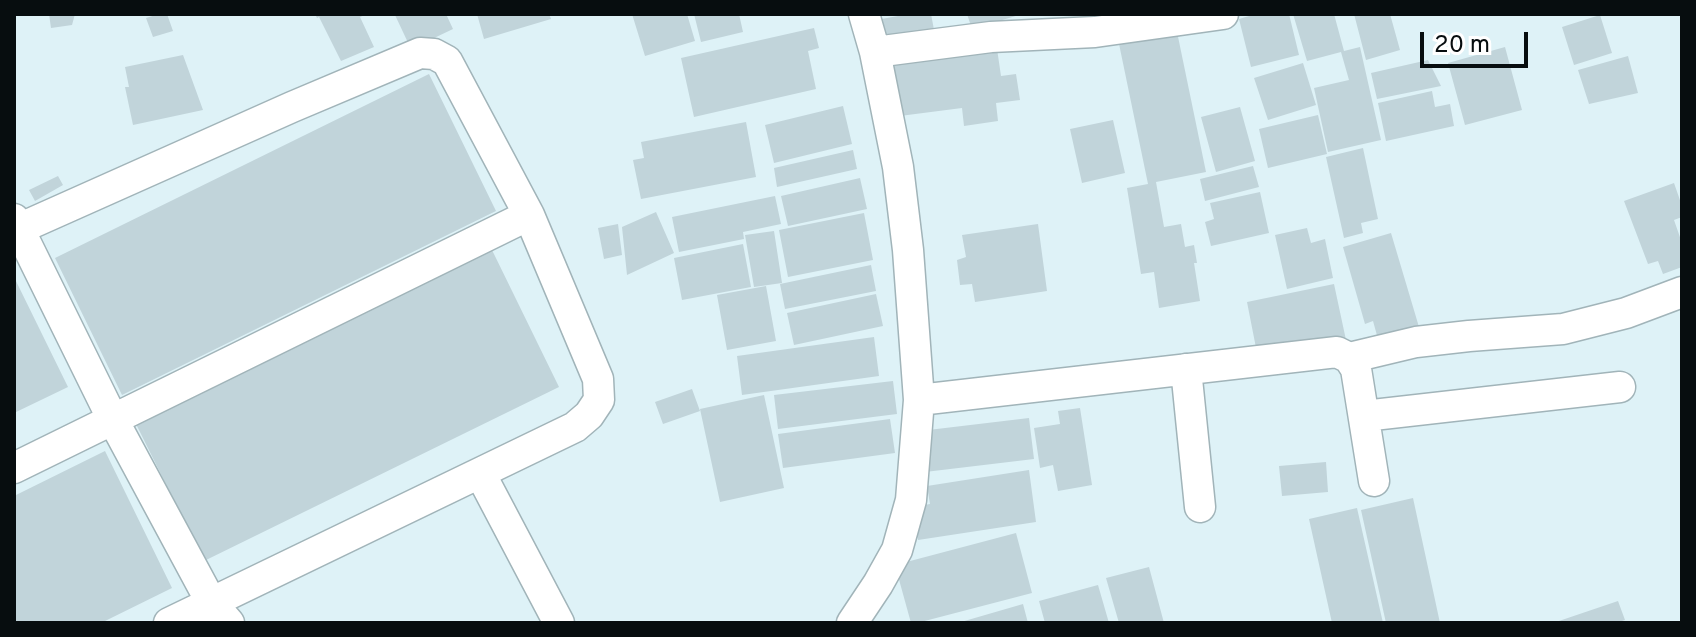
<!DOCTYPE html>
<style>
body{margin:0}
#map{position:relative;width:1696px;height:637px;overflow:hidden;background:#def2f7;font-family:Overpass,sans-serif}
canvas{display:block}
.frame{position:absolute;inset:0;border:16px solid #070d0f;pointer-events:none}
.scale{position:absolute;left:1420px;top:32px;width:108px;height:36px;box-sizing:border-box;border:4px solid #070d0f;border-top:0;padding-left:10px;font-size:24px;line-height:28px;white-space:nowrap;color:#070d0f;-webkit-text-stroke:6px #fff;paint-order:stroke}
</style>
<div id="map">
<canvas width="1696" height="637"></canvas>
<div class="frame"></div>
<div class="scale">20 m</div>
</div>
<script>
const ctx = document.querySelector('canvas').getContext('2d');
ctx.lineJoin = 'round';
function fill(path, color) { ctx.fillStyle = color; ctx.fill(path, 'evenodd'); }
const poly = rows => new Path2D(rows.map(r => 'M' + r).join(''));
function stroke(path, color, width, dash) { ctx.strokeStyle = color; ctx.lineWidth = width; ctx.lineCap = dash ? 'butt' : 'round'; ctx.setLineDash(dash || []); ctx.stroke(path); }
const building = poly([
 [49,14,75,14,72,25,51,28],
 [159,14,167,14,173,31,153,37,146,18],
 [315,14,367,14,360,17,374,47,341,61,319,17,317,18],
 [397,14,446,14,453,29,411,49,395,15],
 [477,14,549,14,551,19,484,39],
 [632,14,687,14,695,41,645,56],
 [694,14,739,14,743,32,701,42],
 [909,14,931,14,935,35,881,45,876,20],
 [967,14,1019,14,1019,15,972,29],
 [1256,14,1289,14,1299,55,1251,67,1239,19],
 [1293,14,1334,14,1344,51,1360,47,1381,140,1328,152,1314,88,1349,80,1341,52,1307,61],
 [1354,14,1390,14,1400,50,1366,60],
 [1600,15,1612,53,1574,65,1562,27],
 [1176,27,1206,172,1156,182,1164,227,1181,224,1185,247,1194,245,1197,263,1194,263,1200,301,1159,308,1154,272,1141,274,1127,188,1148,184,1118,39],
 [814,28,819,48,808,51,816,89,694,117,681,58],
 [996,42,1001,76,1016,74,1020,100,996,103,998,121,964,126,962,108,892,117,885,57],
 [1505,47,1522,110,1465,125,1448,63],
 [183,55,203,110,133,125,125,87,129,87,125,67],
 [1628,56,1638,93,1589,104,1578,70],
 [1428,60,1441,86,1377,99,1371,73],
 [1303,63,1316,105,1268,120,1254,78],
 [429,74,496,211,122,395,55,258],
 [1432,91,1435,107,1450,104,1454,126,1386,141,1378,103],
 [843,106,852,144,774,163,765,125],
 [1240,107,1255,161,1216,172,1201,117],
 [1318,115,1327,154,1268,168,1259,129],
 [1113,120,1125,173,1082,183,1070,129],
 [746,122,756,177,641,199,633,160,644,158,641,142],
 [1363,148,1378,219,1361,223,1363,233,1344,238,1326,157],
 [853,150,857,169,777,187,774,168],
 [1253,166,1259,187,1205,201,1200,179],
 [58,176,63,185,35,201,29,190],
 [860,178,867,209,788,226,781,196],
 [1674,183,1682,206,1682,217,1674,220,1682,243,1682,267,1663,274,1658,261,1648,264,1624,201],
 [1260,192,1269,233,1211,246,1205,222,1214,219,1210,203],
 [775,196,781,224,743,232,744,239,679,252,672,217],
 [656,212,674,253,627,275,622,227],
 [864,213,873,260,788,277,779,230],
 [618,224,622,255,604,259,598,228],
 [1038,224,1047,291,975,302,972,284,960,285,957,260,966,257,962,235],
 [1307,228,1311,243,1325,239,1333,278,1287,289,1275,235],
 [774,231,782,283,754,287,745,235],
 [1391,233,1419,327,1378,339,1373,321,1365,324,1343,247],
 [743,244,751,287,682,300,674,258],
 [492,250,559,387,204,561,136,424],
 [871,265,876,291,785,309,780,284],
 [14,277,68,387,14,413],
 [1334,284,1346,340,1258,358,1247,302],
 [766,286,776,341,727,350,717,295],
 [876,294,883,326,794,345,787,313],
 [874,337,879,376,742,395,737,356],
 [893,381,897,414,778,429,774,395],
 [692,389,700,411,663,424,655,402],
 [764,395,784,488,720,502,700,409],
 [1080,408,1092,485,1058,491,1053,465,1040,468,1034,428,1060,424,1058,411],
 [1029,418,1034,459,925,472,920,431],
 [890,419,895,453,783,468,778,434],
 [105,451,172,588,101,623,14,623,14,496],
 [1326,462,1328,492,1282,496,1279,466],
 [1029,470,1036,522,918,540,913,507,930,504,927,486],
 [1413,498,1440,623,1386,623,1361,510],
 [1357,508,1383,623,1332,623,1309,519],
 [1016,533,1032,593,917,623,911,623,895,565],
 [1149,567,1164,623,1119,623,1106,578],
 [1098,585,1109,623,1045,623,1039,601],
 [1618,601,1625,620,1616,623,1553,623],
 [1023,604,1028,623,961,623,961,622]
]);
const minor = poly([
 [875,52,991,37,1095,32,1223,14],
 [14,219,112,418,211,602,229,623],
 [14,231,292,107,420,53,434,54,447,61,529,215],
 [1349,358,1416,342,1469,336,1563,329,1626,313,1682,292],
 [1186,369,1200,507],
 [919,400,1337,352,1349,358,1356,369,1374,481],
 [1364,416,1620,387],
 [14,468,529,215,598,379,599,400,589,415,575,427,169,623],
 [480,473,559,623],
 [852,623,878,584,897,550,911,500,919,400,908,250,898,167,875,52,864,14]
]);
fill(building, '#c1d4da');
stroke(minor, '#a1b4b9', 33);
stroke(minor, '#fff', 30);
</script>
